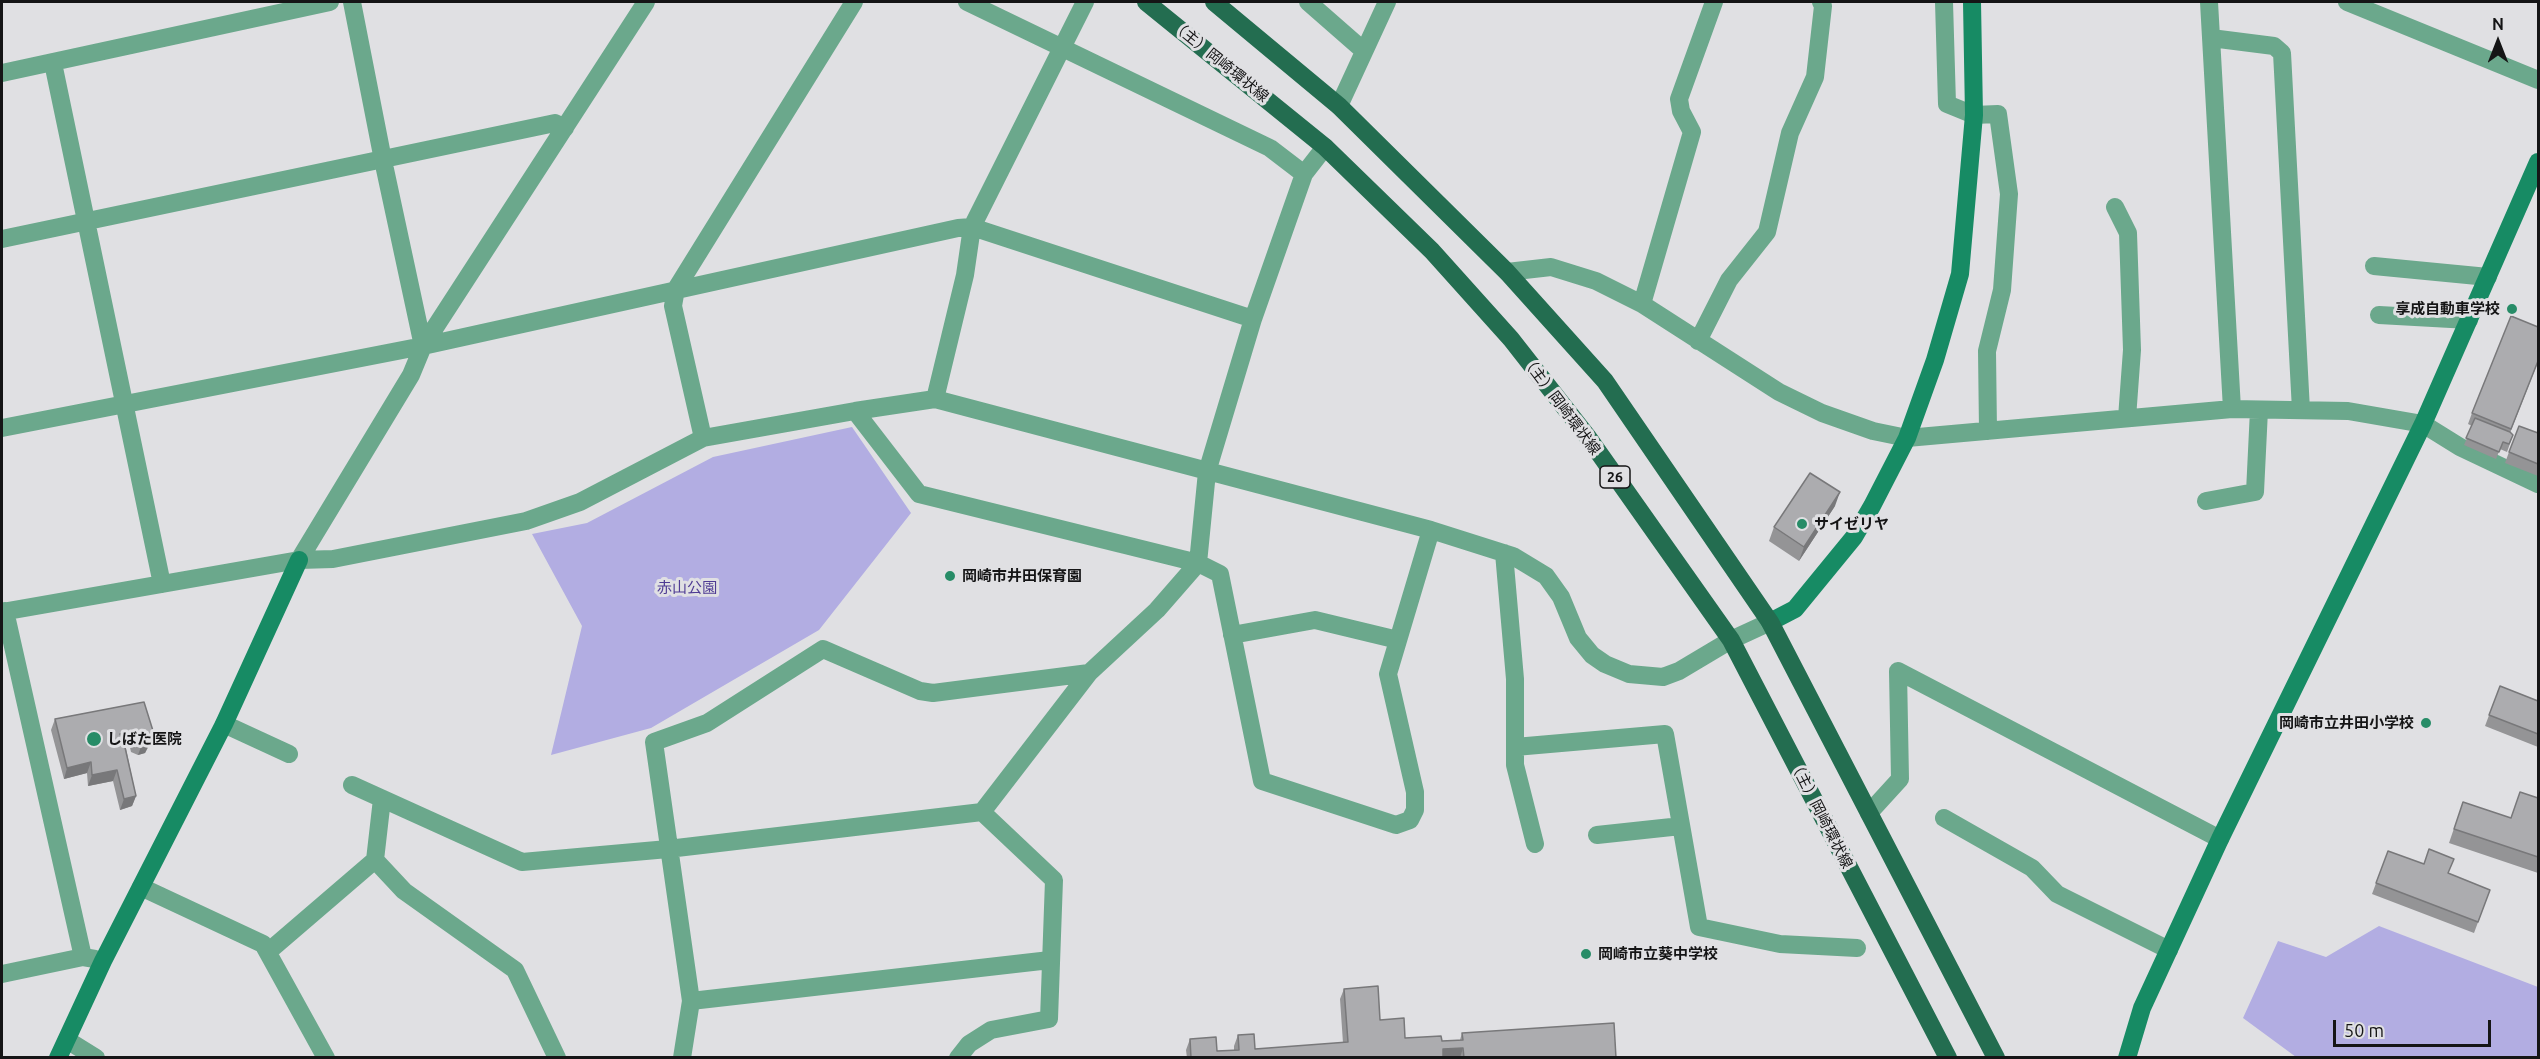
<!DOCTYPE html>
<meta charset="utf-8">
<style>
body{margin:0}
#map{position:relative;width:2540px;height:1059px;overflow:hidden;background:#e0e0e3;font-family:Ubuntu,sans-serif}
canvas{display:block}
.frame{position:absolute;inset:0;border:3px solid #151516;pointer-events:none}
.north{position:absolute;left:2468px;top:12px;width:60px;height:60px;-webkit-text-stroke:4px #e0e0e3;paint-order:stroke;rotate:0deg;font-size:16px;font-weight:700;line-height:24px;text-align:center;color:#151516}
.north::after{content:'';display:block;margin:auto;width:21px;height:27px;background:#151516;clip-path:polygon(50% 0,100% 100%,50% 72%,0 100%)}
.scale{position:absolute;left:2333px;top:1020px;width:158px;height:27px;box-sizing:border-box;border:3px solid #151516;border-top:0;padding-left:8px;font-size:18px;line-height:21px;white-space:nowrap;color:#151516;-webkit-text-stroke:4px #e0e0e3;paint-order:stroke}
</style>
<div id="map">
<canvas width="2540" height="1059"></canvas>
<div class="frame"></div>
<div class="north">N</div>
<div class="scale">50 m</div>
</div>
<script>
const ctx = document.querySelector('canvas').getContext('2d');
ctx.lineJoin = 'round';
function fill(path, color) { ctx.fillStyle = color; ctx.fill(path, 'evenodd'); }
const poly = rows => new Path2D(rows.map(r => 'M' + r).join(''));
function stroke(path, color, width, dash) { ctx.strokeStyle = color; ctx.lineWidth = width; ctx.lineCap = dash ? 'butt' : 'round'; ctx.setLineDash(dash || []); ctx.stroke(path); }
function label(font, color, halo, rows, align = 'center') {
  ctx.font = font + ' Ubuntu,"Noto Sans JP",sans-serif'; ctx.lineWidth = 6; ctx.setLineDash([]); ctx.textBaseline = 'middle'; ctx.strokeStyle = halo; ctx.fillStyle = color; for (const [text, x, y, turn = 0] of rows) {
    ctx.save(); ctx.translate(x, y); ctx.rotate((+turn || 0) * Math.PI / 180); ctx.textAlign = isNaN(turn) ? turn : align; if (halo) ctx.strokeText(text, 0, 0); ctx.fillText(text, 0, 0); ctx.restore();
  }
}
const green = poly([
 [852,427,911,513,819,630,651,728,551,755,582,626,532,534,587,523,713,457],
 [2379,926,2538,987,2538,1057,2296,1057,2243,1018,2278,941,2326,957]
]);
const street = poly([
 [352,2,383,160,423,346],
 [967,2,1270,148,1304,174],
 [1308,2,1364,51],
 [1944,2,1947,104,1974,115,1998,114,2009,194,2002,290,1987,351,1988,431],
 [2209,2,2232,409],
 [2347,2,2538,80],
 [2211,38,2274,46,2282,53,2301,410],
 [53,63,162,584],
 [2,73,330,2],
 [1339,106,1387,2],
 [2115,207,2128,233,2132,350,2127,418],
 [2,239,555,123,565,128],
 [2374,266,2488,277],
 [1507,272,1551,267,1596,281,1642,304,1779,392,1822,413,1873,431,1907,438,2232,409,2348,411,2423,424,2460,447,2538,484],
 [1642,304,1692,132,1681,111,1679,99,1714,2],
 [2379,315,2469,320],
 [1698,341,1729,280,1767,232,1790,133,1815,77,1823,6,1821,2],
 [935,399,965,275,972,227,1085,2],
 [855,411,919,494,1198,563,1220,574,1262,781,1396,825,1410,820,1415,810,1415,792,1388,674,1431,530],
 [2,428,423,346,958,228,972,227,1253,319],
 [703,438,673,306,676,289,854,2],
 [2206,501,2255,492,2259,410],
 [1504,553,1515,679,1515,765,1535,844],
 [299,560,411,375,423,346,646,2],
 [5,611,83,957],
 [2,612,299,560,333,559,526,521,580,502,703,438,855,411,935,399,1431,530,1513,556,1546,576,1561,597,1578,638,1592,655,1605,664,1629,674,1663,677,1679,671,1731,640,1770,622],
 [1232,635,1315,620,1398,640],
 [224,724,289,754],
 [1515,747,1665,734,1699,927,1780,944,1857,948],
 [352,785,522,862,668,849,982,812,1089,673,1157,610,1198,563,1207,472,1253,319,1304,174,1325,147],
 [1869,813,1900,779,1898,671,2220,839],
 [1944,818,2032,868,2057,894,2169,950],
 [1597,835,1681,826],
 [375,860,404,891,515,970,557,1058],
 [141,887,263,944,326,1058],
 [269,951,375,860,382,799],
 [2,974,83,957,95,959],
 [691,1001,1050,960],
 [67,1040,96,1058],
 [682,1058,691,1001,654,742,707,723,823,649,920,691,933,693,1089,673],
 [958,1058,969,1044,991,1030,1049,1019,1054,880,982,812]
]);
const secondary = poly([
 [1770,622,1795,609,1854,537,1872,506,1907,438,1935,360,1960,274,1974,115,1972,2],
 [58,1058,103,961,224,724,299,560],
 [2127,1058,2142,1008,2220,839,2423,424,2538,162]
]);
const primary = poly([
 [1146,2,1325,147,1432,251,1511,339,1587,436,1731,640,1948,1058],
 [1214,2,1339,106,1507,272,1605,381,1770,622,1996,1058]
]);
const wall = poly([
 [2538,362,2510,433,2513,435,2507,452,2500,449,2496,459,2464,445,2472,426,2468,424,2472,413],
 [2538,433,2538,476,2505,463,2509,452],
 [1835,506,1799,561,1769,541,1774,527],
 [2500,686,2538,701,2538,747,2485,726],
 [144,702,150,744,145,753,138,755,131,752,129,743,125,744,136,796,132,806,120,810,113,781,88,786,87,773,64,779,51,730,55,719],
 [2538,798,2538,873,2449,843,2463,802,2511,818],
 [2388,851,2490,890,2474,933,2372,894],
 [1344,989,1380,1020,1405,1038,1442,1041,1460,1040,1462,1033,1616,1058,1187,1058,1186,1050,1190,1039,1217,1051,1234,1050,1234,1046,1238,1035,1255,1049,1343,1043,1340,999]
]);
const shadedWall = poly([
 [1840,492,1835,506,1799,561,1804,547],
 [132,733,129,743,116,745,120,734],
 [154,734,145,753,138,755,142,744],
 [91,762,87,773,64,779,67,768],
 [117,770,113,781,88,786,92,775],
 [136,796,132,806,120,810,124,799],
 [1463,1048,1460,1058,1440,1058,1443,1049]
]);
const building = poly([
 [2511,316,2538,327,2538,361,2511,429,2472,413,2511,316],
 [2475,418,2510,432,2513,435,2509,444,2503,442,2499,452,2466,438,2475,418],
 [2519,426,2538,433,2538,464,2509,452,2519,426],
 [1810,473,1840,492,1804,547,1774,527,1810,473],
 [2500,686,2538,701,2538,734,2489,715,2500,686],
 [144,702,154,734,149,743,142,744,135,741,132,733,120,734,124,743,136,796,124,799,117,770,92,775,91,762,67,768,55,719,144,702],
 [2520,792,2538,798,2538,857,2454,829,2463,802,2511,818,2520,792],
 [2429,849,2454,859,2448,873,2490,890,2478,922,2376,883,2388,851,2424,864,2429,849],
 [1378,986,1380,1020,1404,1018,1405,1038,1441,1036,1442,1041,1463,1040,1462,1033,1614,1023,1616,1058,1464,1058,1463,1048,1443,1049,1443,1058,1191,1058,1190,1039,1216,1037,1217,1051,1239,1050,1238,1035,1254,1034,1255,1049,1348,1042,1344,989,1378,986]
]);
const markers = [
 [2512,309,6,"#278c67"],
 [1802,524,6,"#278c67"],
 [950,576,6,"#278c67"],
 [2426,723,6,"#278c67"],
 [94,739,8,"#278c67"],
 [1586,954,6,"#278c67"]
];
const shields = [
 [1615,477,30]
];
const shieldNames = [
 ["26",1615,477]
];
const streetNames = [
 ["（主）岡崎環状線",1220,61,39],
 ["（主）岡崎環状線",1561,405,53],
 ["（主）岡崎環状線",1821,814,63]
];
const poiNames = [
 ["享成自動車学校",2500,309,"right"],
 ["サイゼリヤ",1814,524],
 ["岡崎市井田保育園",962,576],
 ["岡崎市立井田小学校",2414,723,"right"],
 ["しばた医院",107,739],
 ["岡崎市立葵中学校",1598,954]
];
const parkNames = [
 ["赤山公園",687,588]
];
fill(green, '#b2ade2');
stroke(street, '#6ba88c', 18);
stroke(secondary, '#178b64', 18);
stroke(primary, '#236d50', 18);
fill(wall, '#949496');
fill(shadedWall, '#78787a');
fill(building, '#acacaf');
stroke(building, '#78787a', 1.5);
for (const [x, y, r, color] of markers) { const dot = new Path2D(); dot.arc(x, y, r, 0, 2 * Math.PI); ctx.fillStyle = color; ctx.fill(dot); stroke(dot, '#e0e0e3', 2); }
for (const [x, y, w] of shields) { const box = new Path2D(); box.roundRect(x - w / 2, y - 11, w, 22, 4.5); ctx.fillStyle = '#e0e0e3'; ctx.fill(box); stroke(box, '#151516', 1.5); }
label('bold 14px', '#151516', null, shieldNames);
label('15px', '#151516', '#e0e0e3', streetNames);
label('bold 15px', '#151516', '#e0e0e3', poiNames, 'left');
label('15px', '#4f3c94', '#e0e0e3', parkNames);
</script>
